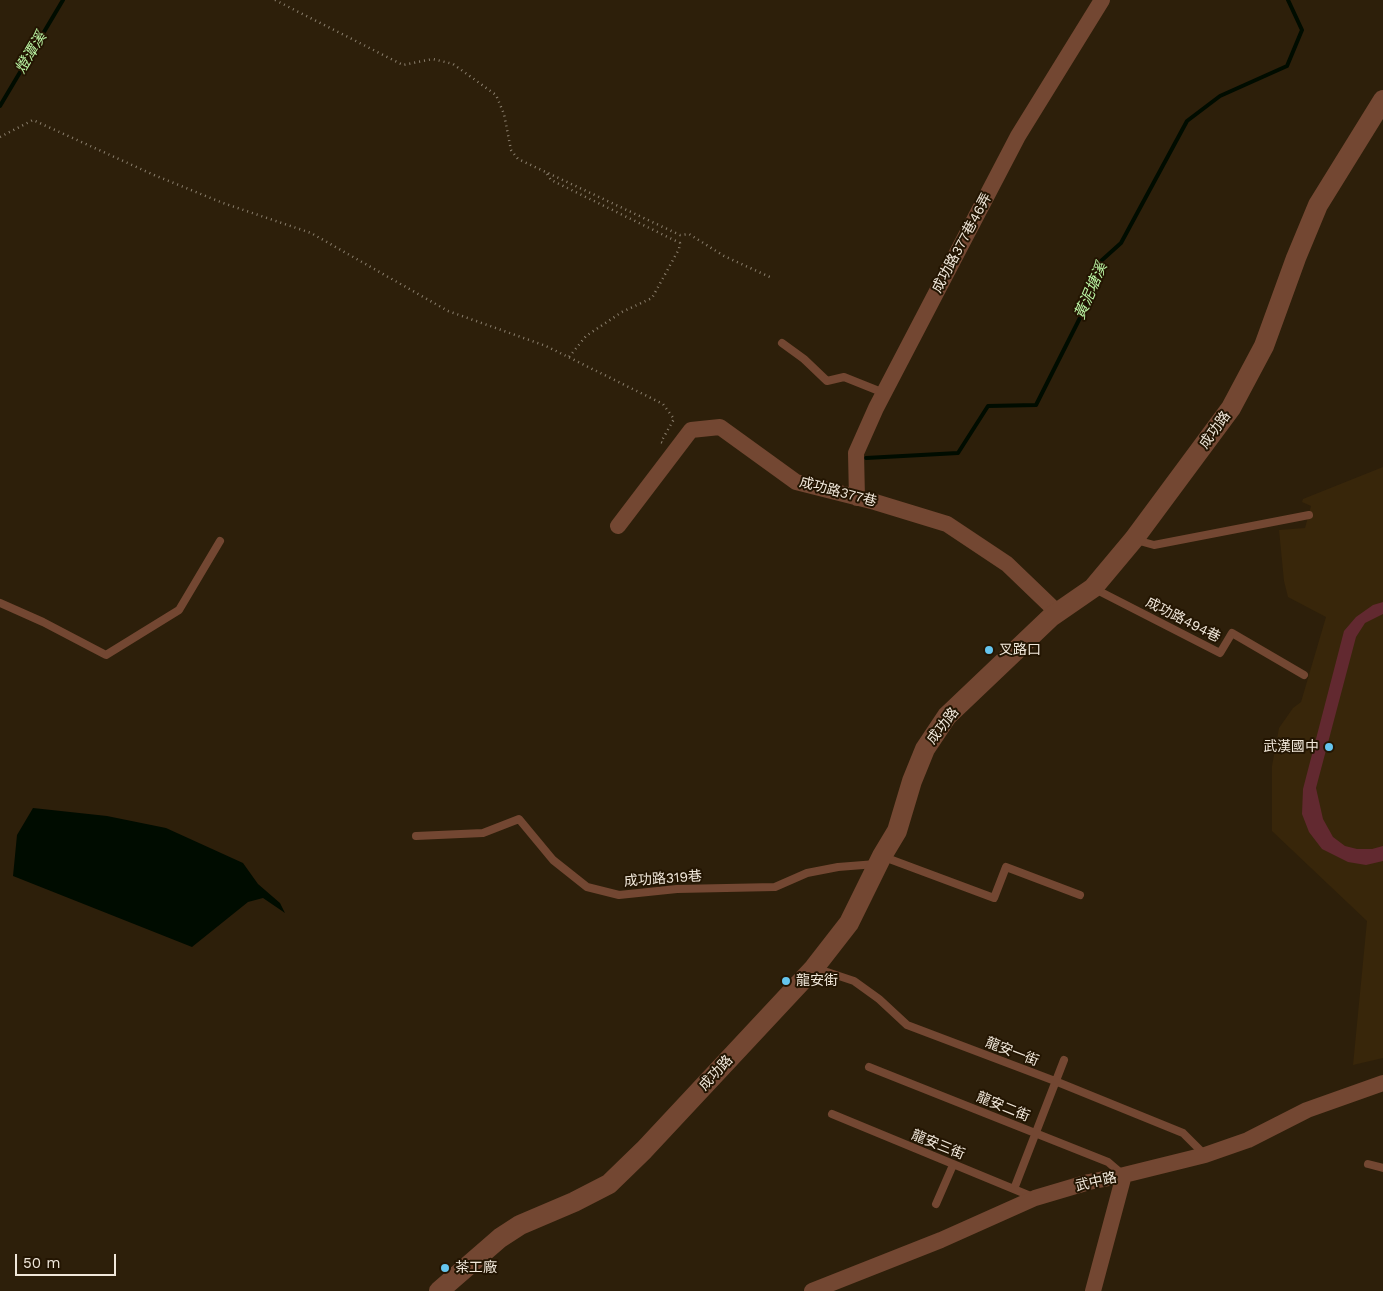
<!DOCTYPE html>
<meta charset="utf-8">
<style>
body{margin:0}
#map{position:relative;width:1383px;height:1291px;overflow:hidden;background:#2d1f0a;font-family:"Work Sans",sans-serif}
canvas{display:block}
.scale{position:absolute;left:15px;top:1254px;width:101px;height:22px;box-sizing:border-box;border:2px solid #f1e8db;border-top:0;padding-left:6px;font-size:15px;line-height:18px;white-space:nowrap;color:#f1e8db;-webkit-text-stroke:4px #231502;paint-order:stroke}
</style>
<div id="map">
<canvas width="1383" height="1291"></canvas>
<div class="scale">50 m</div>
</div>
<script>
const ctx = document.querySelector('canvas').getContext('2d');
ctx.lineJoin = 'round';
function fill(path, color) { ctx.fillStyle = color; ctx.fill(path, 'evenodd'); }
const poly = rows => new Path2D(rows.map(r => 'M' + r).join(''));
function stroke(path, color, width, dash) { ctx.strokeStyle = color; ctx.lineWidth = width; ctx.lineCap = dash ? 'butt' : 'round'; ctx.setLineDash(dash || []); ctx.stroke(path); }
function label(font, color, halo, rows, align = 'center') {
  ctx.font = font + ' "Work Sans","Noto Sans TC",sans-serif'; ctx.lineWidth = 4; ctx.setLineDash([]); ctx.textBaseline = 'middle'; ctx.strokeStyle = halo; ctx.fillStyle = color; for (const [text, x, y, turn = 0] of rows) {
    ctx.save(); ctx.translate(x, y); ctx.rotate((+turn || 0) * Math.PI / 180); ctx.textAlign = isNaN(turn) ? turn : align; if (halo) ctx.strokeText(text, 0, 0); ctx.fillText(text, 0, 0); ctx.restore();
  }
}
const built = poly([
 [1383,467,1383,1058,1353,1065,1367,921,1272,831,1272,766,1279,728,1293,708,1301,702,1326,617,1288,597,1284,581,1279,530,1305,528,1311,506,1302,502,1303,499]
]);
const green = poly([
 [1383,602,1383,614,1365,623,1356,637,1316,788,1323,819,1333,837,1345,846,1357,849,1372,849,1383,846,1383,861,1366,865,1348,862,1322,849,1309,832,1302,814,1303,789,1344,631,1356,617,1373,605]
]);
const water = poly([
 [33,808,107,816,166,828,243,863,258,884,280,903,285,913,263,898,248,902,192,947,13,876,17,835]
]);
const stream = poly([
 [0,106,63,0],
 [866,458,958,453,988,406,1036,405,1091,296,1101,261,1121,243,1187,121,1220,96,1287,66,1302,30,1288,0]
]);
const path = poly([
 [275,0,403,65,433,59,453,64,496,95,504,114,511,150,518,159,680,235,689,234,724,256,772,278],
 [0,137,33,120,154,175,223,203,311,233,448,311,546,346,663,404,674,419,661,442,663,443],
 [547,174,551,180,680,243,679,249,652,298,622,312,586,336,569,357]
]);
const service = poly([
 [782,343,804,359,827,381,844,377,884,393],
 [1136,540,1154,545,1309,515],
 [1093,588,1220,653,1232,633,1304,675],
 [0,603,43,622,106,655,179,610,220,541],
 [416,836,483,833,519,819,553,860,587,887,619,895,677,889,775,887,807,873,838,867,876,864],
 [884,857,994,898,1006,867,1080,895],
 [815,968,854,981,879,999,907,1025,1055,1081,1183,1133,1204,1154],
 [869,1067,1108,1162,1122,1174],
 [832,1114,1033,1197],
 [1368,1164,1383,1168],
 [1014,1189,1064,1060],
 [936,1204,953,1165]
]);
const minor = poly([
 [857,498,856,453,876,408,1018,136,1102,0],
 [618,526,691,430,720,427,796,482,875,502,947,524,1007,564,1058,613],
 [812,1291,941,1240,1035,1198,1089,1182,1124,1175,1205,1155,1248,1140,1307,1110,1383,1083],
 [1093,1291,1124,1175]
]);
const tertiary = poly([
 [439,1291,500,1238,520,1225,574,1202,609,1184,644,1150,814,968,849,923,882,856,897,831,912,781,925,749,947,716,1051,617,1093,588,1134,539,1231,408,1264,346,1296,258,1318,205,1383,100]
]);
const markers = [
 [989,650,5,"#65c5ee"],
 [1329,747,5,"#65c5ee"],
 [786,981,5,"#65c5ee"],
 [445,1268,5,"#65c5ee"]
];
const streetNames = [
 ["成功路377巷46弄",962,243,-62],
 ["成功路",1215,430,-54],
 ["成功路377巷",838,492,15],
 ["成功路494巷",1183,620,27],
 ["成功路",943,726,-52],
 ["成功路319巷",663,879,-4],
 ["龍安一街",1012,1052,21],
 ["成功路",716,1073,-47],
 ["龍安二街",1003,1107,22],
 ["龍安三街",938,1145,22],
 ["武中路",1096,1182,-13]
];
const poiNames = [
 ["叉路口",999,650],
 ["武漢國中",1319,747,"right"],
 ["龍安街",796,981],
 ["茶工廠",455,1268]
];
const waterNames = [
 ["燈潭溪",31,53,-59],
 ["黃泥塘溪",1091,291,-67]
];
fill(built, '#38260a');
fill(green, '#622930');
fill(water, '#000c00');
stroke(stream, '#000c00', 4);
stroke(path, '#8c806f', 2.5, [1, 4]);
stroke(service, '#734732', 8);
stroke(minor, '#734732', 16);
stroke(tertiary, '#734732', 20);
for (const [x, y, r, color] of markers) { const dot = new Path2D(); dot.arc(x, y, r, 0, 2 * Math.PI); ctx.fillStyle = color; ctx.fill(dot); stroke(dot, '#231502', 2); }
label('14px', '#f1e8db', '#231502', streetNames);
label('14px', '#f1e8db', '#231502', poiNames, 'left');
label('italic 15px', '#bcf7a5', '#231502', waterNames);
</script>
